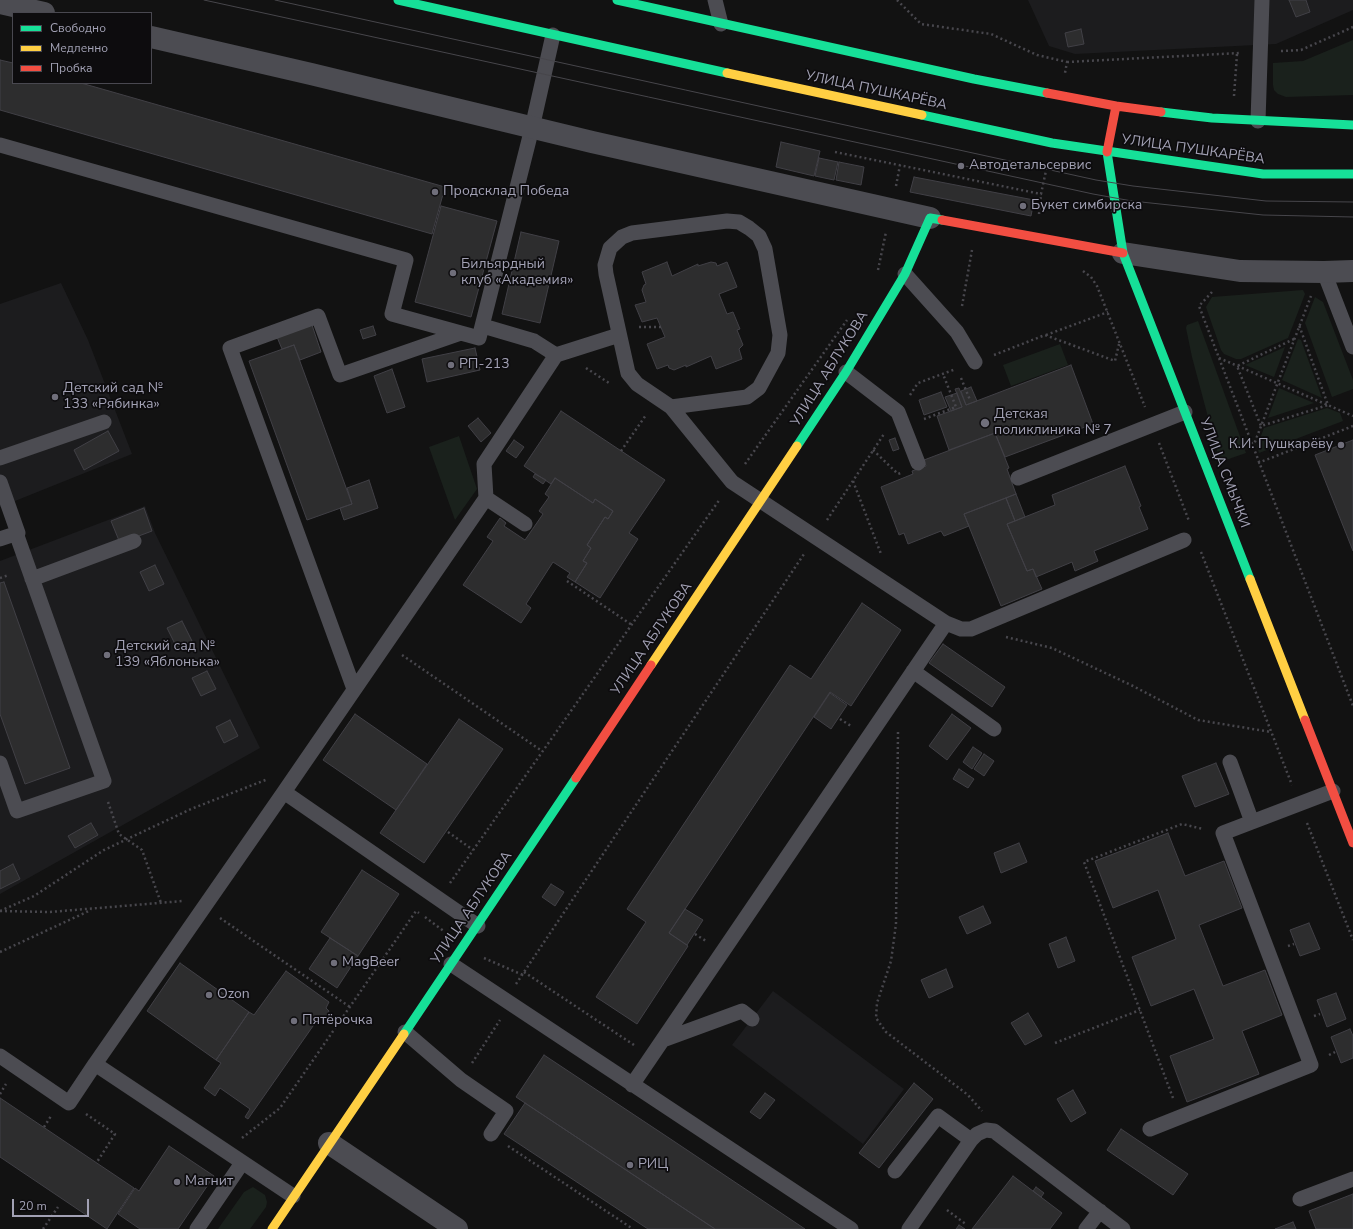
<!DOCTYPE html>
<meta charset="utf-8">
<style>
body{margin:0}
#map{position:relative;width:1353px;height:1229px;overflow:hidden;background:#121212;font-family:"Nunito Sans",sans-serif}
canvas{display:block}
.legend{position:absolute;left:12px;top:12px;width:140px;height:72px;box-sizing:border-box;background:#0d0c0e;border:1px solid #494850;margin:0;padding:5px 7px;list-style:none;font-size:12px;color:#a2a1b4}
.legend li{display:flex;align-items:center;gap:8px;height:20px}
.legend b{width:20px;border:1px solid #494850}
.scale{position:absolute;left:12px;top:1199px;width:77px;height:18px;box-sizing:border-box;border:2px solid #a2a1b4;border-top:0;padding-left:5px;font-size:12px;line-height:14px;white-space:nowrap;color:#a2a1b4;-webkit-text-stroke:3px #0d0c0e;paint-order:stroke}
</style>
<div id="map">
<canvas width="1353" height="1229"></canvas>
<ul class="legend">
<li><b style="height:5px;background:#16e098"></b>Свободно</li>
<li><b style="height:5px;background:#ffcf43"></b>Медленно</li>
<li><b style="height:5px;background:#f24e42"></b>Пробка</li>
</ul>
<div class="scale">20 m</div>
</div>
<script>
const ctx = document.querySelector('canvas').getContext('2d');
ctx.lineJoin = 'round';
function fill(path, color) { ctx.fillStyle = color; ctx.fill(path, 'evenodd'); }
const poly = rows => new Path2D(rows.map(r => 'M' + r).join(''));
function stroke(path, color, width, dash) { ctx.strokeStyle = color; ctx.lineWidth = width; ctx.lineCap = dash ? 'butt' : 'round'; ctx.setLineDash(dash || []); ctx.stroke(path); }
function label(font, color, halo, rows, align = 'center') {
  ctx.font = font + ' "Nunito Sans",sans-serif'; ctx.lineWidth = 3.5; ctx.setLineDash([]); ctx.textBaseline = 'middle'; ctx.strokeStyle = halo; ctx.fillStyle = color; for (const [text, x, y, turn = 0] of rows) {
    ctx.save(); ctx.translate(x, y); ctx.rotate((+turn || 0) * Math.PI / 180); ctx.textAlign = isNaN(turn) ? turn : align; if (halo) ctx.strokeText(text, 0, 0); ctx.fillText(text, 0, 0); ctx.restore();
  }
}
const built = poly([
 [1028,0,1353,0,1353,10,1276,44,1075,54,1049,46],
 [61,283,88,340,132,454,0,507,0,304],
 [145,506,155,533,260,748,0,894,0,561],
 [773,991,904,1089,863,1144,732,1045]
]);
const green = poly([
 [1353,40,1353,95,1286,97,1278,94,1274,90,1273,85,1273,63,1303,61],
 [1303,290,1305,294,1288,338,1241,359,1236,359,1224,354,1221,350,1206,307,1212,297],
 [1315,297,1323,302,1353,380,1353,389,1332,397,1305,323],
 [1198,321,1246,453,1220,462,1192,357,1186,328,1187,325],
 [1298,339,1301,340,1322,398,1282,380],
 [1060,344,1068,365,1011,386,1003,365],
 [1285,347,1274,377,1245,365],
 [1279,388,1314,403,1268,418],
 [1327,408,1340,413,1343,421,1259,453,1257,446,1264,428],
 [459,436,477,489,455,520,429,447],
 [253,1187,265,1195,267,1202,266,1207,250,1229,218,1229,244,1192]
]);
const building = poly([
 [1289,0,1306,0,1310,12,1296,17,1289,0],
 [1081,29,1084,44,1068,47,1065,33,1081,29],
 [0,60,13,63,13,83,81,83,445,187,432,234,0,110,0,60],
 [781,142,820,151,814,176,776,167,781,142],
 [819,158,838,162,834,180,815,176,819,158],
 [839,162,864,167,861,185,836,180,839,162],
 [914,177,1034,200,1031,216,910,192,914,177],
 [441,206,497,221,471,317,415,302,441,206],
 [521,232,559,241,540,323,502,314,521,232],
 [667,262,672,276,698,264,698,266,711,262,716,263,717,266,727,262,737,287,719,294,727,314,733,312,740,329,737,330,743,345,739,349,742,359,716,369,711,356,686,367,686,365,674,370,669,368,668,365,657,369,647,344,665,337,657,318,642,322,635,305,646,302,642,290,644,285,646,284,642,272,667,262],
 [312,325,321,352,300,360,294,345,282,349,277,337,312,325],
 [373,326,376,335,363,339,360,330,373,326],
 [294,345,352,504,307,520,249,361,294,345],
 [475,348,480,370,427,382,422,359,475,348],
 [1071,365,1093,424,1005,457,995,433,949,450,937,416,962,407,955,389,959,388,966,405,1071,365],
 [392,369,405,407,387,413,374,376,392,369],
 [971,387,977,401,966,405,961,391,971,387],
 [941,392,947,407,924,415,919,400,941,392],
 [957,393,962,407,951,411,945,397,957,393],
 [561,411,665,480,629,533,638,539,600,598,575,582,587,563,583,561,591,548,587,545,605,517,608,519,613,511,595,499,593,503,555,478,551,484,524,466,561,411],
 [478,418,491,433,481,442,468,426,478,418],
 [108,431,119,451,84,470,74,450,108,431],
 [995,433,1009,468,1007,469,1016,494,964,514,969,526,944,536,941,531,908,544,904,533,899,535,881,487,913,474,912,471,926,466,924,460,995,433],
 [895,438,899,449,893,451,889,440,895,438],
 [514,440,524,447,516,458,506,451,514,440],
 [1353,440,1353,551,1315,455,1353,440],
 [1125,466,1141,506,1139,507,1148,529,1094,551,1098,561,1075,571,1072,562,1036,577,1033,569,1027,571,1007,524,1055,505,1052,495,1125,466],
 [535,474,546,480,543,484,533,477,535,474],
 [555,478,593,503,595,499,613,511,608,519,605,517,587,545,591,548,583,561,587,563,575,582,567,577,570,573,553,562,526,604,531,608,521,623,463,585,493,541,487,537,500,518,506,523,504,526,525,540,543,514,539,511,549,497,545,494,555,478],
 [369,480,378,508,344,520,340,508,352,504,347,488,369,480],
 [1016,494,1025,517,1015,521,1006,498,1016,494],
 [1006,498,1015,521,1007,524,1027,571,1033,569,1042,589,1001,606,964,514,1006,498],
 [144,508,152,531,120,543,111,521,144,508],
 [155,565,164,584,149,591,140,572,155,565],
 [4,582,70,768,25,784,0,714,0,583,4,582],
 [862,603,901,630,851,706,830,692,669,933,688,946,637,1024,596,997,646,922,627,909,790,665,811,679,862,603],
 [182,621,192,641,177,648,167,628,182,621],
 [943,644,1005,687,992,707,929,663,943,644],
 [207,671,216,689,201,696,192,678,207,671],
 [830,693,847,705,831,729,814,717,830,693],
 [355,714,427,764,396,810,323,760,355,714],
 [952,714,971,728,947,760,929,746,952,714],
 [459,719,503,749,424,863,380,833,459,719],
 [230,720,238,736,224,743,216,727,230,720],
 [973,747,982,753,972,769,963,762,973,747],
 [984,754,994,761,984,776,974,769,984,754],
 [1216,763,1229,794,1195,807,1182,776,1216,763],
 [959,769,974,779,968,788,953,779,959,769],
 [91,823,98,835,75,848,68,836,91,823],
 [1168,833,1185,876,1224,861,1242,908,1199,925,1223,986,1265,970,1282,1015,1242,1031,1259,1074,1187,1102,1170,1056,1214,1039,1194,989,1151,1006,1132,957,1176,939,1158,890,1113,908,1095,861,1168,833],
 [1019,843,1027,862,1001,873,994,853,1019,843],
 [13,864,20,879,0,889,0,871,13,864],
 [362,870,399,894,358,956,321,932,362,870],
 [551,884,564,892,555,906,542,897,551,884],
 [983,906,991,923,967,934,959,917,983,906],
 [685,909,703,920,687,945,669,933,685,909],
 [1309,923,1320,949,1300,956,1290,930,1309,923],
 [1066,937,1075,961,1058,968,1049,944,1066,937],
 [330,938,358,956,337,988,309,969,330,938],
 [180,963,249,1012,216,1060,147,1011,180,963],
 [946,969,953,987,929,998,921,980,946,969],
 [286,971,329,1002,326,1008,329,1011,324,1019,320,1016,248,1119,245,1117,250,1109,220,1088,215,1096,204,1088,221,1063,216,1060,249,1012,254,1015,286,971],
 [1336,993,1346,1019,1327,1027,1317,1000,1336,993],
 [1028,1013,1042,1036,1025,1045,1011,1023,1028,1013],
 [1350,1029,1353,1036,1353,1058,1341,1063,1331,1037,1350,1029],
 [544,1055,672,1140,805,1229,715,1229,525,1103,516,1097,544,1055],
 [914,1083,933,1099,879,1168,859,1153,914,1083],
 [1073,1090,1086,1113,1071,1122,1057,1099,1073,1090],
 [765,1093,775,1100,760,1119,750,1112,765,1093],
 [0,1098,134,1188,107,1229,0,1157,0,1098],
 [525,1103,715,1229,648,1229,504,1134,525,1103],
 [1121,1129,1188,1174,1173,1195,1107,1150,1121,1129],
 [169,1146,214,1176,178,1229,140,1229,118,1214,135,1188,139,1191,169,1146],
 [1013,1176,1062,1213,1050,1229,972,1229,1013,1176],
 [1036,1187,1044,1193,1041,1197,1033,1191,1036,1187],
 [1353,1194,1353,1229,1316,1229,1309,1211,1353,1194],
 [1293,1222,1296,1229,1275,1229,1293,1222],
 [959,1225,965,1229,956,1229,959,1225]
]);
const path = poly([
 [897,0,921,24,991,34,1037,55,1067,62,1065,73],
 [1281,51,1301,50,1353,27],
 [1067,62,1240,53],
 [1234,96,1237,54],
 [835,152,1041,194,1047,166],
 [896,186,900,165],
 [1039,214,1041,194],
 [878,270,886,232],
 [1083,271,1091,277,1097,286,1145,407],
 [1212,292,1199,306,1353,706],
 [962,306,972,250],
 [639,327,661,327],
 [1046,335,1108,312],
 [1294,339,1237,366,1261,426,1328,405,1299,325],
 [994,355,1045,335,1115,361,1119,344],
 [1219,358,1353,416],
 [586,368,609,383],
 [961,378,970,400],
 [910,395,918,383,956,369],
 [924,419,956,407,943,374],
 [1159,443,1189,521],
 [1253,447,1311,296],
 [873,450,898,474,901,473],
 [621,451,646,415],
 [1258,463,1353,426],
 [745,464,847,320],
 [853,481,881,554],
 [827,520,884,434],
 [1201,552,1292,785],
 [0,578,9,575],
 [567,581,632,625],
 [1006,637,1052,648,1133,686,1198,720,1271,732],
 [402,655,542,751],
 [840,719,851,726],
 [898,732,896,924,891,961,877,1003,876,1018,886,1032,968,1095,982,1111],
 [108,802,119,834,142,850,161,903],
 [1307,823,1353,940],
 [448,832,473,850],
 [450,883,720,499],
 [0,911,50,912,183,901],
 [0,911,34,896,104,850,191,809,268,779],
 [425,917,445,932],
 [220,918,350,1007],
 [695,934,706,941],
 [1288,946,1294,944],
 [0,952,91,910],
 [484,958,523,975],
 [524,972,634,1045],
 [516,984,804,554],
 [1314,1016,1320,1014],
 [1055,1043,1140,1010],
 [1329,1055,1335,1052],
 [472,1063,500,1020],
 [0,1094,6,1084],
 [1173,1098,1084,862,1182,824,1203,829],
 [86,1114,115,1134,97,1162],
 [44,1127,51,1116],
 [242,1138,280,1108,416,911,419,913],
 [508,1146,633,1229],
 [947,1210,967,1225],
 [43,1229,58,1207]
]);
const lane = poly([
 [715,0,721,24],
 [1258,121,1262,0],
 [0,145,406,260,392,314,479,338,532,128,553,35],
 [1324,272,1353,347],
 [905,274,957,332,975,362],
 [483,326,534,341,556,355],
 [846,372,898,412,918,463],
 [0,458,104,422],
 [1018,478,1185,412],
 [0,482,18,533,0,539],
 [486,498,525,524],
 [32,579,134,541],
 [946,623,961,629,971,629,1184,540],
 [913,671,994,729],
 [354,689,230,348,318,316,340,375,461,333],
 [1230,762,1252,822],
 [0,763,17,811,104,781,16,533],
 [478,926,284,792,486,498,484,464,556,355,619,335],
 [451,964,851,1229],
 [405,1032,461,1080,506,1111,491,1134],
 [663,1040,742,1011,752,1019],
 [0,1056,69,1103,95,1064,293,1196],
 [95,1064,284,792],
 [632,1085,946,623,732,482,671,407,637,384,628,373,606,274,605,265,610,248,622,237,632,233,727,221,739,222,749,228,759,236,765,249,780,335,778,353,759,388,747,397,671,407],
 [1150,1129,1311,1065,1223,833,1333,791],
 [895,1171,938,1116,971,1140],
 [1300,1199,1353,1179],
 [197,1229,242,1163],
 [909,1229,971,1140,977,1134,986,1130,994,1131,1123,1229],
 [1086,1229,1100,1211]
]);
const street = poly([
 [0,3,44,13],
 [151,37,311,74,592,142,930,218],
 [1123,253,1240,271,1324,272,1353,271],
 [329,1143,457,1229]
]);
const fast = poly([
 [398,0,727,73],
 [617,0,974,79,1047,93],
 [1161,112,1212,118,1353,125],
 [922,115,1052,143,1263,174,1353,174],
 [1107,152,1123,253,1250,579],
 [797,446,846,372,905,274,930,218,942,220],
 [404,1034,576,778]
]);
const slow = poly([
 [727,73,922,115],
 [1250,579,1305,720],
 [651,665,797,446],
 [272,1229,404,1034]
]);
const jam = poly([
 [1047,93,1116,106,1161,112],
 [1107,152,1116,106],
 [942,220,1123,253],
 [1305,720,1353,843],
 [576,778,651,665]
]);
const tram = poly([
 [204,0,1093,194,1132,201,1263,215,1353,217],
 [275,0,1096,180,1133,186,1266,201,1353,202]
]);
const markers = [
 [961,166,4,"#706f7b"],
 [435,192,4,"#706f7b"],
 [1023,206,4,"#706f7b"],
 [453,273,4,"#706f7b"],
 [451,365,4,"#706f7b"],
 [55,397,4,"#706f7b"],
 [985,423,5,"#706f7b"],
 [1341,445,4,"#706f7b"],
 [107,655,4,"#706f7b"],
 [334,963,4,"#706f7b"],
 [209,995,4,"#706f7b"],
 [294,1021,4,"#706f7b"],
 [630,1165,4,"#706f7b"],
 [177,1182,4,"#706f7b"]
];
const streetNames = [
 ["УЛИЦА ПУШКАРЁВА",876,91,12],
 ["УЛИЦА ПУШКАРЁВА",1193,150,8],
 ["УЛИЦА АБЛУКОВА",830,369,-58],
 ["УЛИЦА СМЫЧКИ",1224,473,69],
 ["УЛИЦА АБЛУКОВА",652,639,-56],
 ["УЛИЦА АБЛУКОВА",472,908,-56]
];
const poiNames = [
 ["Автодетальсервис",969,166],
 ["Продсклад Победа",443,192],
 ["Букет симбирска",1031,206],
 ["Бильярдный",461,265],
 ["клуб «Академия»",461,281],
 ["РП-213",459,365],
 ["Детский сад №",63,389],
 ["133 «Рябинка»",63,405],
 ["Детская",994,415],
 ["поликлиника № 7",994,431],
 ["К.И. Пушкарёву",1333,445,"right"],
 ["Детский сад №",115,647],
 ["139 «Яблонька»",115,663],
 ["MagBeer",342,963],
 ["Ozon",217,995],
 ["Пятёрочка",302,1021],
 ["РИЦ",638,1165],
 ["Магнит",185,1182]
];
fill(built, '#1c1c1e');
fill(green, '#1a211c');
fill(building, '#2d2d2e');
stroke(building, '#414046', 1);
stroke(path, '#48474d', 2.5, [2, 3]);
stroke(lane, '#4c4c52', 15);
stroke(street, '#4c4c52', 22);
stroke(fast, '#16e098', 9);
stroke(slow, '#ffcf43', 9);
stroke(jam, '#f24e42', 9);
stroke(tram, '#47464b', 1);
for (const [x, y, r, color] of markers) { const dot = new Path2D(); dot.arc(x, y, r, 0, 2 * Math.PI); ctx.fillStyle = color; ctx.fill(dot); stroke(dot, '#0d0c0e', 1.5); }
label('14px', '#a2a1b4', '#0d0c0e', streetNames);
label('14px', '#a2a1b4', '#0d0c0e', poiNames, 'left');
</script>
